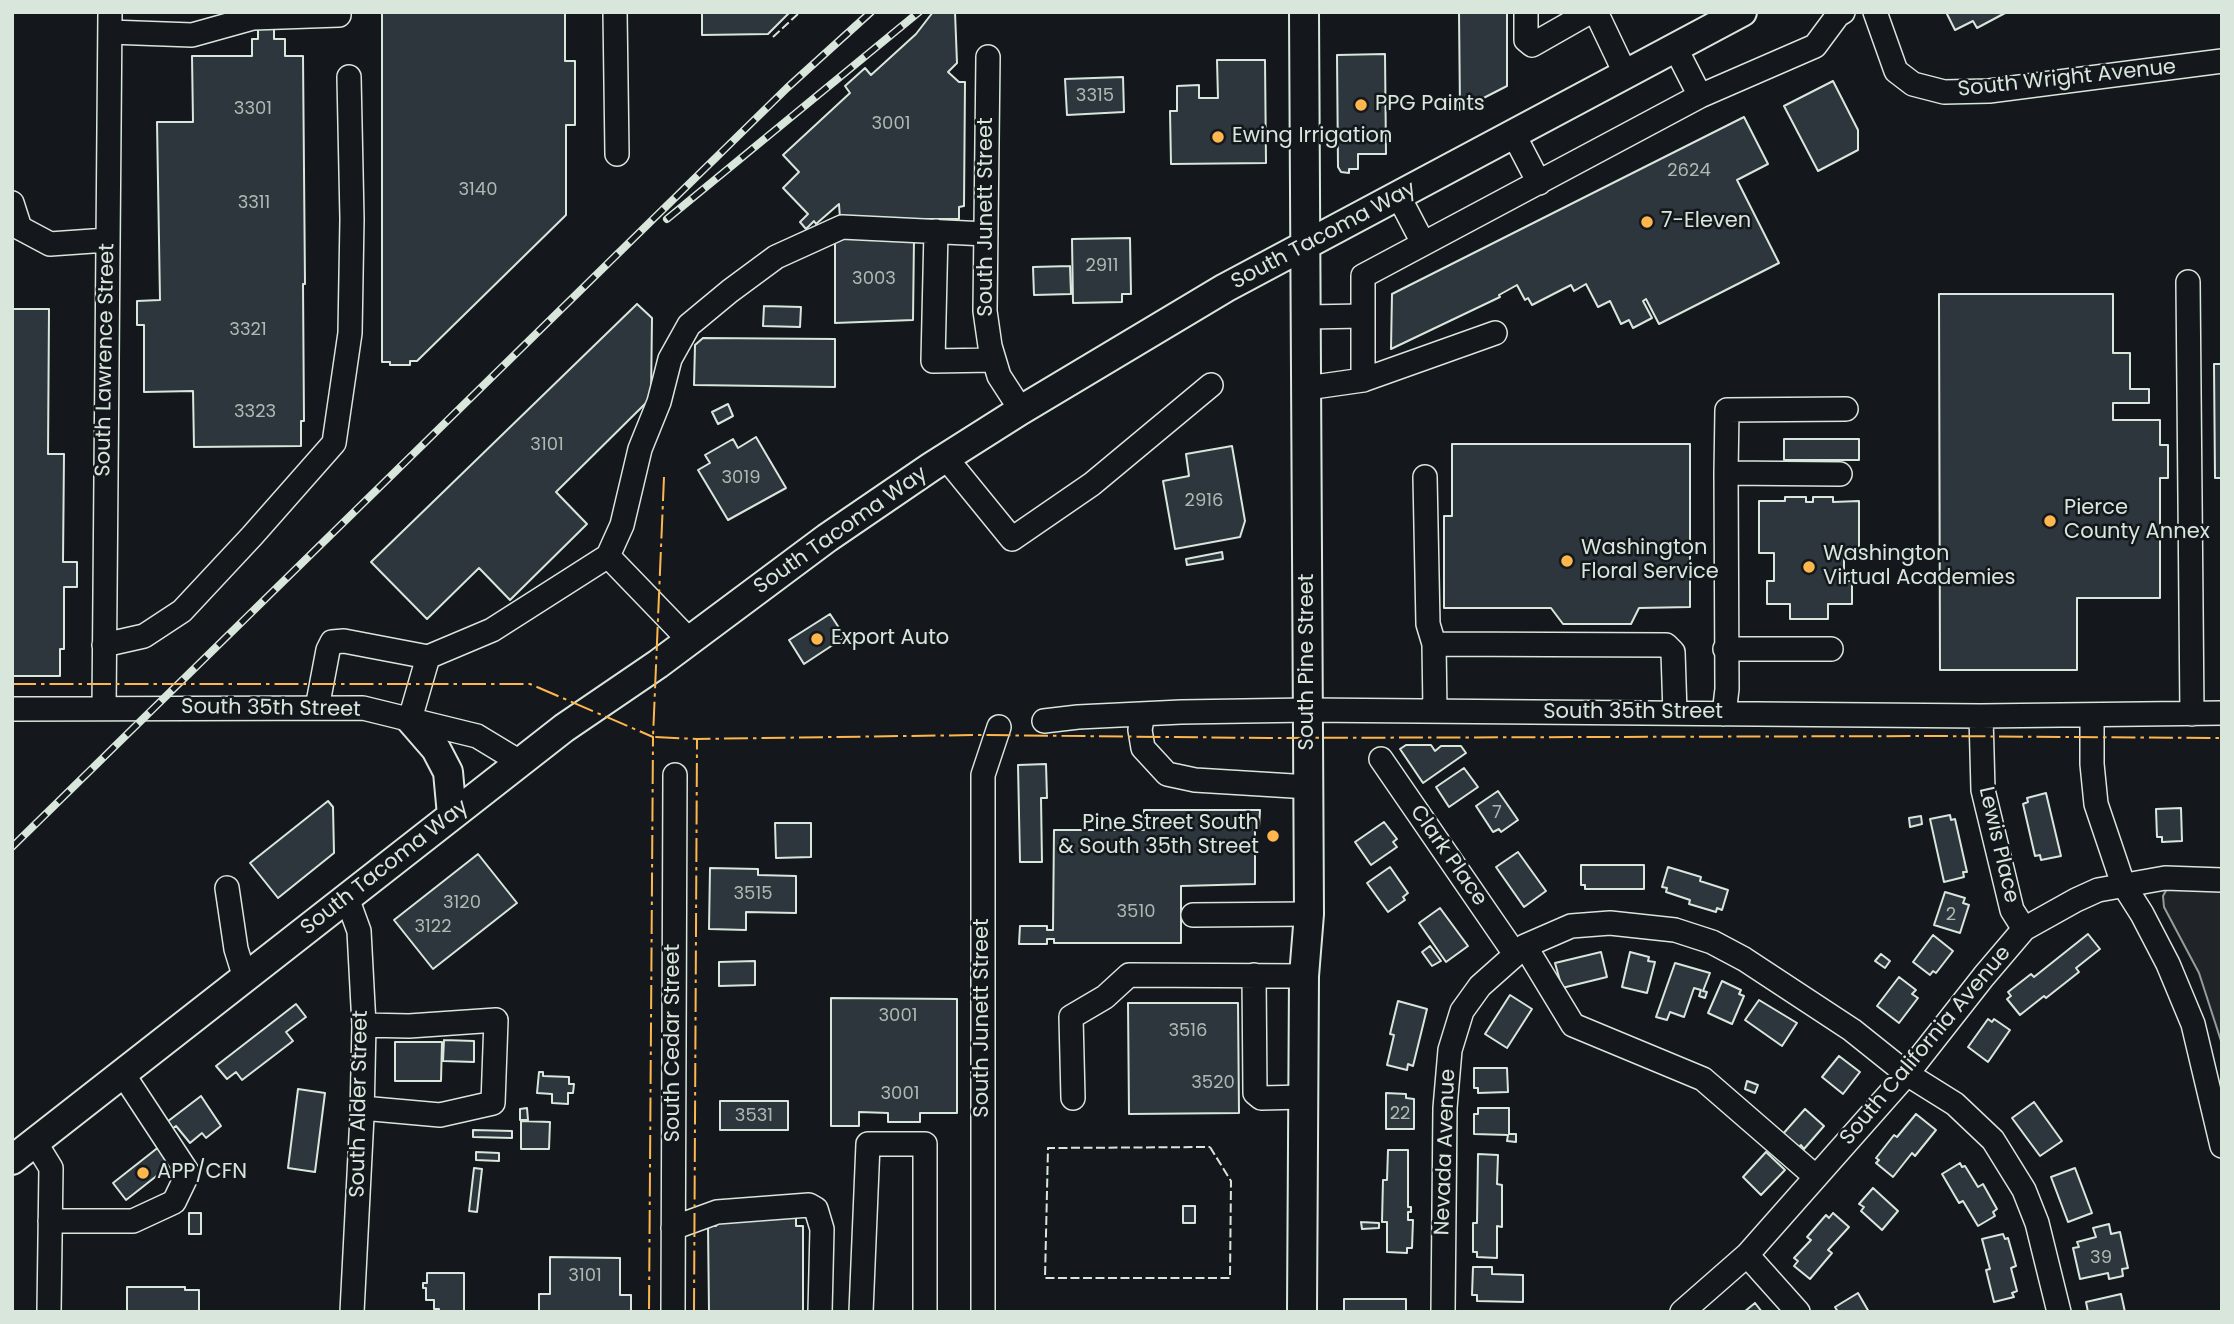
<!DOCTYPE html>
<style>
body{margin:0}
#map{position:relative;width:2234px;height:1324px;overflow:hidden;background:#14181c;font-family:Poppins,sans-serif}
canvas{display:block}
.frame{position:absolute;inset:0;border:14px solid #d8e6dc;pointer-events:none}
</style>
<div id="map">
<canvas width="2234" height="1324"></canvas>
<div class="frame"></div>
</div>
<script>
const ctx = document.querySelector('canvas').getContext('2d');
ctx.lineJoin = 'round';
function fill(path, color) { ctx.fillStyle = color; ctx.fill(path, 'evenodd'); }
const poly = rows => new Path2D(rows.map(r => 'M' + r).join(''));
function stroke(path, color, width, dash) { ctx.strokeStyle = color; ctx.lineWidth = width; ctx.lineCap = dash ? 'butt' : 'round'; ctx.setLineDash(dash || []); ctx.stroke(path); }
function label(font, color, halo, rows, align = 'center') {
  ctx.font = font + ' Poppins,sans-serif'; ctx.lineWidth = 5; ctx.setLineDash([]); ctx.textBaseline = 'middle'; ctx.strokeStyle = halo; ctx.fillStyle = color; for (const [text, x, y, turn = 0] of rows) {
    ctx.save(); ctx.translate(x, y); ctx.rotate((+turn || 0) * Math.PI / 180); ctx.textAlign = isNaN(turn) ? turn : align; if (halo) ctx.strokeText(text, 0, 0); ctx.fillText(text, 0, 0); ctx.restore();
  }
}
const green = poly([
 [2169,885,2222,888,2222,1044,2199,973,2164,907,2163,896,2169,885]
]);
const building = poly([
 [382,12,565,12,565,61,575,61,575,125,566,125,566,215,417,361,410,361,410,365,390,365,390,362,382,362,382,12],
 [702,12,790,12,768,34,702,35,702,12],
 [933,12,955,12,957,63,948,72,959,82,965,82,964,206,959,207,959,219,840,219,839,204,816,224,814,221,806,229,800,222,808,214,783,188,799,172,783,155,850,93,845,86,865,68,871,75,916,34,933,12],
 [1459,12,1507,12,1507,86,1460,110,1459,12],
 [1946,12,2007,12,1977,28,1973,21,1955,30,1946,12],
 [258,23,274,23,274,39,285,39,285,56,303,56,305,284,303,284,304,421,301,421,301,446,194,447,193,391,144,392,144,325,137,325,137,301,160,300,157,122,193,122,192,56,252,56,252,39,258,39,258,23],
 [1385,54,1386,154,1358,154,1358,169,1349,169,1349,173,1341,172,1338,167,1337,55,1385,54],
 [1217,60,1265,60,1266,163,1171,164,1170,111,1177,111,1177,86,1199,85,1199,98,1218,98,1217,60],
 [1123,77,1124,112,1067,115,1065,79,1123,77],
 [1833,81,1858,130,1858,150,1818,171,1784,106,1833,81],
 [1744,117,1768,164,1737,180,1779,263,1659,324,1646,299,1643,301,1652,318,1633,328,1629,320,1621,324,1610,301,1598,307,1586,284,1574,291,1571,285,1532,305,1528,298,1525,300,1517,285,1499,295,1500,297,1391,349,1392,294,1744,117],
 [835,238,914,238,913,320,835,323,835,238],
 [1130,238,1131,294,1122,294,1122,302,1073,303,1072,239,1130,238],
 [1070,266,1071,294,1034,295,1033,267,1070,266],
 [1939,294,2113,294,2113,353,2130,353,2130,389,2149,389,2149,403,2113,403,2113,420,2160,420,2160,445,2168,445,2168,478,2160,478,2160,598,2077,598,2077,670,1940,670,1939,294],
 [637,304,652,318,651,398,556,492,587,524,510,600,479,568,427,619,371,562,637,304],
 [764,306,801,307,800,327,763,326,764,306],
 [12,309,49,309,48,454,64,454,63,562,77,562,77,587,64,587,64,649,60,649,60,676,12,676,12,309],
 [703,338,835,339,835,387,694,385,695,345,703,338],
 [2214,364,2222,364,2222,478,2215,478,2214,364],
 [728,404,733,416,718,424,712,412,728,404],
 [756,437,786,488,728,520,698,470,710,463,705,455,733,439,738,448,756,437],
 [1784,439,1859,439,1859,460,1784,460,1784,439],
 [1452,444,1690,444,1690,607,1639,608,1631,624,1563,624,1551,608,1444,608,1444,516,1452,516,1452,444],
 [1232,446,1245,521,1240,537,1175,549,1163,481,1189,476,1186,454,1232,446],
 [1785,497,1806,497,1806,502,1813,502,1813,497,1833,497,1833,502,1859,501,1859,552,1844,552,1844,581,1852,581,1852,604,1828,604,1828,619,1790,619,1790,604,1767,604,1767,581,1774,581,1774,553,1759,553,1759,501,1785,501,1785,497],
 [1222,552,1223,559,1187,565,1186,559,1222,552],
 [830,614,845,637,804,664,789,640,830,614],
 [1406,745,1431,745,1435,751,1441,746,1461,746,1466,753,1423,783,1400,749,1406,745],
 [1046,764,1047,798,1041,798,1042,862,1020,862,1018,765,1046,764],
 [1464,768,1478,787,1449,807,1436,787,1464,768],
 [1498,791,1518,820,1501,832,1499,829,1493,832,1476,806,1498,791],
 [2046,793,2061,856,2041,860,2040,855,2035,856,2023,804,2028,802,2027,798,2046,793],
 [328,801,333,807,334,853,278,898,250,863,328,801],
 [2181,808,2182,841,2162,842,2162,837,2157,837,2156,809,2181,808],
 [1144,810,1260,810,1259,827,1255,827,1255,884,1181,886,1181,943,1054,943,1054,939,1047,939,1047,944,1019,944,1020,926,1047,926,1047,930,1053,930,1054,830,1144,830,1144,810],
 [1950,815,1951,820,1955,819,1967,872,1963,872,1964,877,1944,882,1930,819,1950,815],
 [1921,816,1922,824,1910,827,1909,818,1921,816],
 [1384,822,1397,839,1393,842,1397,847,1371,865,1355,842,1384,822],
 [775,823,811,823,811,857,776,858,775,823],
 [1518,852,1546,891,1524,907,1496,867,1518,852],
 [478,854,517,903,433,969,394,920,478,854],
 [1581,865,1644,865,1644,889,1585,889,1585,885,1581,885,1581,865],
 [1390,867,1408,893,1403,897,1405,900,1388,912,1367,883,1390,867],
 [1668,867,1701,877,1700,881,1728,890,1722,910,1717,908,1716,912,1689,904,1690,900,1666,892,1667,888,1662,887,1668,867],
 [710,868,758,869,758,875,796,876,796,913,746,912,746,930,709,929,710,868],
 [1945,892,1965,898,1963,903,1969,905,1960,933,1934,925,1945,892],
 [1440,908,1468,946,1446,962,1419,923,1440,908],
 [2088,934,2100,949,2076,968,2079,972,2046,998,2044,996,2020,1015,2007,999,2011,996,2008,992,2031,974,2034,977,2088,934],
 [1933,935,1953,951,1936,973,1933,971,1930,975,1913,962,1933,935],
 [1430,946,1441,961,1432,966,1422,952,1430,946],
 [1601,952,1607,977,1562,988,1555,963,1601,952],
 [1630,952,1649,957,1648,961,1655,962,1647,993,1622,987,1630,952],
 [1881,954,1890,961,1885,968,1875,961,1881,954],
 [755,961,755,985,719,986,719,962,755,961],
 [1675,963,1710,973,1703,991,1707,992,1705,998,1699,996,1701,990,1694,988,1684,1017,1670,1012,1667,1020,1656,1017,1675,963],
 [1899,977,1916,990,1912,994,1918,998,1899,1023,1877,1006,1899,977],
 [1722,981,1741,990,1739,994,1744,996,1732,1024,1708,1013,1722,981],
 [1510,995,1532,1009,1507,1048,1485,1034,1510,995],
 [831,998,957,999,957,1113,920,1113,920,1122,888,1122,888,1113,859,1112,859,1126,831,1126,831,998],
 [1759,1000,1797,1023,1782,1046,1745,1020,1759,1000],
 [1398,1001,1427,1009,1413,1066,1408,1064,1407,1070,1387,1065,1394,1035,1390,1034,1398,1001],
 [1128,1003,1238,1003,1239,1113,1129,1114,1128,1003],
 [296,1004,306,1017,286,1032,293,1041,242,1080,236,1072,227,1079,216,1066,296,1004],
 [1988,1019,1992,1022,1994,1019,2010,1030,1988,1062,1968,1047,1988,1019],
 [444,1040,474,1041,474,1062,443,1061,444,1040],
 [395,1042,442,1042,441,1081,395,1081,395,1042],
 [1839,1056,1860,1072,1843,1094,1822,1077,1839,1056],
 [1474,1068,1507,1068,1508,1092,1478,1093,1478,1088,1474,1088,1474,1068],
 [539,1072,543,1072,543,1076,569,1077,569,1084,574,1084,573,1093,568,1093,568,1104,552,1103,552,1094,537,1093,539,1072],
 [1747,1081,1758,1085,1755,1093,1745,1089,1747,1081],
 [298,1089,325,1093,315,1172,288,1168,298,1089],
 [1386,1093,1406,1094,1406,1098,1414,1099,1414,1129,1386,1129,1386,1093],
 [201,1096,221,1126,206,1138,202,1133,190,1143,176,1126,168,1132,163,1125,201,1096],
 [720,1101,788,1101,788,1130,720,1130,720,1101],
 [2034,1102,2062,1141,2040,1156,2012,1118,2034,1102],
 [527,1108,528,1120,520,1120,520,1109,527,1108],
 [1478,1108,1509,1108,1509,1134,1516,1134,1516,1142,1507,1141,1508,1135,1474,1134,1474,1114,1478,1114,1478,1108],
 [1805,1109,1824,1126,1804,1149,1801,1145,1797,1149,1782,1135,1805,1109],
 [1916,1114,1936,1130,1915,1156,1912,1153,1893,1177,1876,1163,1879,1160,1876,1158,1894,1135,1897,1137,1916,1114],
 [521,1121,550,1122,549,1149,521,1149,521,1121],
 [473,1130,512,1131,512,1138,473,1137,473,1130],
 [160,1146,173,1163,126,1200,113,1183,160,1146],
 [1388,1150,1408,1150,1408,1207,1411,1207,1411,1212,1408,1212,1408,1220,1413,1220,1412,1248,1407,1248,1407,1253,1387,1252,1387,1222,1382,1222,1383,1180,1387,1180,1388,1150],
 [476,1152,499,1153,499,1161,476,1160,476,1152],
 [1766,1152,1785,1170,1761,1195,1743,1177,1766,1152],
 [1478,1154,1498,1155,1497,1184,1502,1185,1502,1227,1497,1226,1497,1258,1477,1257,1477,1252,1473,1252,1473,1223,1477,1223,1478,1154],
 [1960,1163,1962,1167,1965,1166,1978,1187,1983,1184,1997,1209,1993,1212,1995,1216,1978,1226,1963,1201,1959,1203,1942,1174,1960,1163],
 [474,1168,482,1169,477,1212,469,1211,474,1168],
 [2075,1168,2092,1213,2068,1222,2051,1177,2075,1168],
 [1873,1188,1898,1211,1882,1230,1861,1211,1864,1207,1859,1204,1873,1188],
 [1183,1206,1195,1206,1195,1223,1183,1223,1183,1206],
 [189,1213,201,1213,201,1234,189,1234,189,1213],
 [1833,1213,1849,1227,1828,1250,1832,1253,1810,1279,1794,1266,1798,1261,1794,1258,1811,1240,1807,1237,1826,1215,1829,1218,1833,1213],
 [715,1215,796,1215,796,1226,803,1226,803,1312,709,1312,708,1226,716,1226,715,1215],
 [1361,1222,1379,1223,1379,1228,1362,1229,1361,1222],
 [2109,1224,2111,1234,2120,1232,2128,1268,2122,1269,2123,1276,2109,1279,2108,1273,2080,1279,2073,1248,2079,1247,2077,1242,2096,1237,2093,1228,2109,1224],
 [2003,1234,2005,1239,2008,1238,2016,1266,2011,1268,2017,1291,2012,1293,2014,1297,1994,1302,1986,1270,1990,1269,1982,1239,2003,1234],
 [550,1257,620,1258,620,1295,631,1295,631,1312,539,1312,539,1294,550,1294,550,1257],
 [1473,1267,1492,1267,1492,1274,1523,1275,1523,1302,1477,1301,1477,1295,1472,1295,1473,1267],
 [427,1273,464,1273,464,1312,439,1312,439,1309,434,1309,434,1300,426,1300,426,1288,423,1288,423,1283,427,1283,427,1273],
 [127,1287,185,1287,185,1290,199,1290,199,1312,127,1312,127,1287],
 [1858,1293,1869,1312,1838,1312,1835,1307,1858,1293],
 [2121,1294,2125,1312,2088,1312,2086,1302,2121,1294],
 [1344,1299,1406,1299,1406,1312,1344,1312,1344,1299],
 [1755,1303,1762,1312,1744,1312,1755,1303]
]);
const minor = poly([
 [615,12,617,154],
 [1526,12,1526,40,1532,45,1590,12],
 [1596,12,1626,75],
 [1875,12,1896,71,1913,84,1944,92,1989,91,2222,61],
 [110,32,192,35,253,18,339,15,339,12],
 [1676,49,1700,96],
 [988,57,985,311,990,346,999,376,1021,410],
 [1514,135,1539,183],
 [1399,197,1423,243],
 [12,203,20,228,50,244,107,240],
 [936,231,933,361,994,360],
 [2188,282,2192,714],
 [1307,317,1363,316],
 [1363,380,1363,276,1700,96,1815,46,1838,15,1843,12],
 [1307,388,1363,380,1495,333],
 [946,458,1012,539,1092,484,1211,385],
 [1726,473,1727,410,1846,409],
 [1425,477,1428,624,1434,644,1435,711],
 [608,556,690,641],
 [1434,644,1666,645,1673,652,1675,713],
 [104,645,144,636,182,611,252,536,334,443,350,333,352,219,349,77],
 [1725,649,1831,649],
 [104,708,110,12],
 [317,708,328,650,332,642,344,641,428,657],
 [12,709,363,708,477,736,520,762],
 [1143,714,1140,730,1143,748,1167,774,1195,780,1309,787],
 [1724,714,1727,689,1726,473,1840,474],
 [1981,716,1983,790,2012,910,2024,929],
 [2092,716,2092,764,2096,804,2123,884,2142,914,2168,964,2193,1024,2222,1146],
 [410,719,428,657,492,630,608,556,622,525,640,449,659,402,670,359,689,325,730,291,776,257,842,227,986,234],
 [1044,721,1078,717,1181,712,1308,710,1981,716,2222,713],
 [1381,759,1515,954],
 [227,888,236,949,245,978],
 [347,898,359,931,364,1025,362,1116,352,1312],
 [1193,915,1309,914],
 [1525,946,1573,1025,1703,1079,1816,1177],
 [1254,975,1255,1093,1261,1098,1304,1097],
 [1073,1098,1071,1017,1105,997,1129,975,1304,976],
 [362,1108,440,1115,493,1103,496,1020,409,1026,364,1025],
 [35,1142,51,1168,49,1312],
 [50,1221,133,1221,174,1202,188,1173,123,1074],
 [673,1228,717,1212,809,1205,816,1209,822,1229,820,1312],
 [1747,1255,1798,1312],
 [673,1312,675,775],
 [861,1312,868,1144,925,1144,925,1312],
 [983,1312,983,775,999,727],
 [1443,1312,1445,1108,1450,1050,1462,1011,1480,986,1525,946,1571,926,1610,923,1675,930,1712,942,1744,959,1852,1030,1907,1074,1955,1104,1993,1140,2024,1190,2037,1223,2059,1312],
 [1682,1312,1747,1255,1907,1074,1984,976,2024,929,2076,900,2098,890,2165,878,2222,880]
]);
const major = poly([
 [410,719,436,749,448,772,452,815],
 [12,1160,564,728,658,664,827,538,931,467,1021,410,1225,288,1742,12],
 [1302,1312,1304,976,1309,914,1304,12]
]);
const rail = poly([
 [667,219,919,12],
 [12,847,787,88,871,12]
]);
const fence = poly([
 [773,37,800,12],
 [1210,1147,1231,1181,1230,1278,1045,1278,1048,1148,1210,1147]
]);
const power = poly([
 [664,477,653,737,697,739],
 [12,684,530,684,653,737,649,1312],
 [694,1312,697,739,976,735,1269,738,1931,736,2222,738]
]);
const markers = [
 [1361,105,7,"#ffb74d"],
 [1218,137,7,"#ffb74d"],
 [1647,222,7,"#ffb74d"],
 [2050,521,7,"#ffb74d"],
 [1567,561,7,"#ffb74d"],
 [1809,567,7,"#ffb74d"],
 [817,639,7,"#ffb74d"],
 [1273,836,7,"#ffb74d"],
 [143,1173,7,"#ffb74d"]
];
const numberNames = [
 ["3315",1095,96],
 ["3301",253,109],
 ["3001",891,124],
 ["2624",1689,171],
 ["3140",478,190],
 ["3311",254,203],
 ["2911",1102,266],
 ["3003",874,279],
 ["3321",248,330],
 ["3323",255,412],
 ["3101",547,445],
 ["3019",741,478],
 ["2916",1204,501],
 ["7",1497,813],
 ["3515",753,894],
 ["3120",462,903],
 ["3510",1136,912],
 ["2",1951,915],
 ["3122",433,927],
 ["3001",898,1016],
 ["3516",1188,1031],
 ["3520",1213,1083],
 ["3001",900,1094],
 ["22",1400,1114],
 ["3531",754,1116],
 ["39",2101,1258],
 ["3101",585,1276]
];
const streetNames = [
 ["South Wright Avenue",2067,79,-6],
 ["South Junett Street",987,217,-90],
 ["South Tacoma Way",1324,236,-28],
 ["South Lawrence Street",106,360,-89],
 ["South Tacoma Way",841,531,-35],
 ["South Pine Street",1308,662,-90],
 ["South 35th Street",271,709,1],
 ["South 35th Street",1633,713],
 ["Lewis Place",1998,845,77],
 ["Clark Place",1448,856,55],
 ["South Tacoma Way",385,868,-38],
 ["South Junett Street",983,1018,-90],
 ["South Cedar Street",674,1043,-90],
 ["South California Avenue",1926,1046,-50],
 ["South Alder Street",360,1104,-89],
 ["Nevada Avenue",1446,1152,-88]
];
const poiNames = [
 ["PPG Paints",1375,105],
 ["Ewing Irrigation",1232,137],
 ["7-Eleven",1661,222],
 ["Pierce",2064,509],
 ["County Annex",2064,533],
 ["Washington",1581,549],
 ["Floral Service",1581,573],
 ["Washington",1823,555],
 ["Virtual Academies",1823,579],
 ["Export Auto",831,639],
 ["Pine Street South",1259,824,"right"],
 ["& South 35th Street",1259,848,"right"],
 ["APP/CFN",157,1173]
];
fill(green, '#202428');
stroke(green, '#939e99', 2);
fill(building, '#2c363c');
stroke(building, '#d8e6dc', 2);
stroke(minor, '#d8e6dc', 26);
stroke(major, '#d8e6dc', 32);
stroke(minor, '#14181c', 23);
stroke(major, '#14181c', 28);
stroke(rail, '#d8e6dc', 8);
stroke(rail, '#14181c', 5, [16]);
stroke(fence, '#d8e6dc', 2, [9, 3.5]);
stroke(power, '#ffb74d', 2, [24, 5, 3.5, 5]);
for (const [x, y, r, color] of markers) { const dot = new Path2D(); dot.arc(x, y, r, 0, 2 * Math.PI); ctx.fillStyle = color; ctx.fill(dot); stroke(dot, '#14181c', 2.5); }
label('18px', '#adbab4', null, numberNames);
label('21px', '#d8e6dc', '#14181c', streetNames);
label('21px', '#d8e6dc', '#14181c', poiNames, 'left');
</script>
